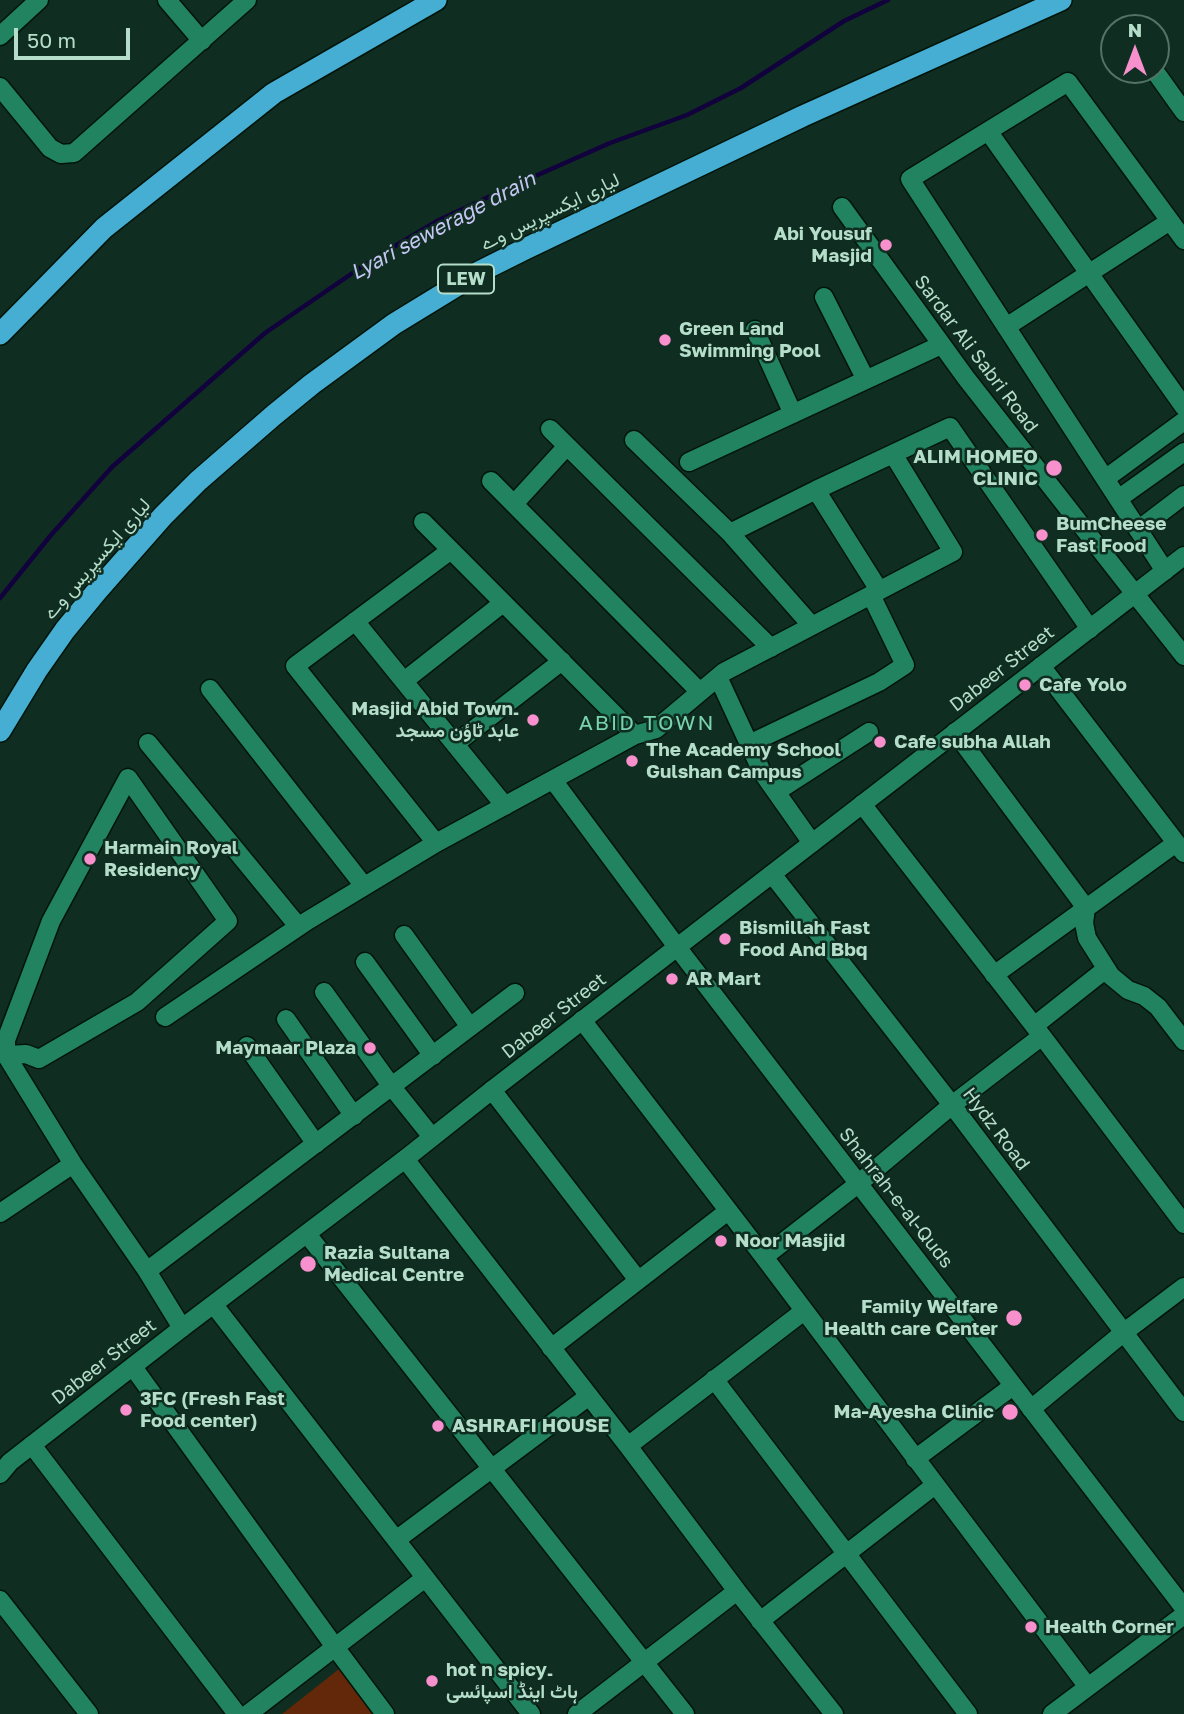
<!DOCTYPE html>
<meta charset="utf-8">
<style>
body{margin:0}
#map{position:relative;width:1184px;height:1714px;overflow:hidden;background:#102d21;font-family:"Golos Text",sans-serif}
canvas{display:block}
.north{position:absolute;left:1100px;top:14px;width:70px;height:70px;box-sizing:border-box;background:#102d21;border:2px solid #527464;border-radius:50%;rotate:0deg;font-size:19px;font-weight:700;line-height:28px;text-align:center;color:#b4dec9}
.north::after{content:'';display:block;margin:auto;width:24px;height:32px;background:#f790cd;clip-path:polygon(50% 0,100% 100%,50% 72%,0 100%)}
.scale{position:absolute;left:14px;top:28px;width:116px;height:32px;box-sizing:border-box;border:4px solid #b4dec9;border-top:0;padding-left:9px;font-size:21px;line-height:24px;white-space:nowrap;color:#b4dec9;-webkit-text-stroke:5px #102d21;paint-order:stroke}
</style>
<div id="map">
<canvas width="1184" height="1714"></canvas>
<div class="north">N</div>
<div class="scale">50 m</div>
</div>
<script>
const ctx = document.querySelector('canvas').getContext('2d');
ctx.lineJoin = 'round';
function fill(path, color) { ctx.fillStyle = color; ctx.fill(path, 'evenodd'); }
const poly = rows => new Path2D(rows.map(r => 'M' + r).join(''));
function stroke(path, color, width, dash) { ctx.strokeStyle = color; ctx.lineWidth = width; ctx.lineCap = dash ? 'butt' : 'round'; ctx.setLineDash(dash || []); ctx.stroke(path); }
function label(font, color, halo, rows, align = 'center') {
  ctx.font = font + ' "Golos Text",Vazirmatn,sans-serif'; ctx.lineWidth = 5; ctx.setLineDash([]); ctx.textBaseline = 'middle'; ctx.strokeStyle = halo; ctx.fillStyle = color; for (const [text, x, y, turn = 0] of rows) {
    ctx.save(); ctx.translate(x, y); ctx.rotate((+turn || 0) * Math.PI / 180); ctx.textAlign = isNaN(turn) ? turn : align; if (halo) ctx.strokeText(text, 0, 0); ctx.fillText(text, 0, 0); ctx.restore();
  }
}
const green = poly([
 [339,1669,375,1714,282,1714]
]);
const stream = poly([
 [0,598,51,535,112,467,265,333,373,259,439,220,497,193,610,143,687,115,741,88,844,21,888,0]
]);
const minor = poly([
 [167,0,202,41],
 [0,36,39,0],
 [1154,70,1184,112],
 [0,87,50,148,61,154,74,153,247,0],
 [988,131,1184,407],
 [842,207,966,378,1135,594],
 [824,297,866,380],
 [1006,327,1170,221],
 [755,330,793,414],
 [550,429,771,648],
 [634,440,730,533,812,626],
 [689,462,941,345],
 [1105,479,1184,421],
 [491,481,700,692],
 [816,490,879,590],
 [1118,499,1184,452],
 [514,504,567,446],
 [423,522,635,735,656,729,724,672,953,552,893,454],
 [1138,530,1184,495],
 [730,533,816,490,950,427,1090,629],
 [1165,571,910,179,1068,82,1184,240],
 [355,621,505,806],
 [1041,666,1184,853],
 [718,677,762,772,812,843],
 [404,681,503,603],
 [210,689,364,886],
 [955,732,1086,908,1084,923,1087,938,1111,976,1128,990,1144,996,1158,1007,1184,1041],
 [148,743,298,926],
 [455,744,562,661],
 [749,744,879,682,905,665,871,595],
 [553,780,677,947],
 [776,792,869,732],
 [862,804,1042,1036,1184,1224],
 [436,843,295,666,451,550],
 [772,874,952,1105,1184,1412],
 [404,935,470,1027],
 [365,962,433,1056],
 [994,975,1176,843],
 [324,992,392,1087,432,1137],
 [165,1017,307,921,436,843,635,735],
 [286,1019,354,1116],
 [582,1020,764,1257,1088,1687],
 [1034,1026,1106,969],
 [247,1046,316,1144],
 [6,1055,26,1054,39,1059,137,1002,228,921,128,778,51,921,6,1040,6,1055,73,1164,147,1271,182,1328],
 [492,1090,638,1280],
 [405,1159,628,1446,737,1591,834,1714],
 [0,1213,73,1164],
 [307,1234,685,1714],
 [764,1257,858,1184,952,1105,1042,1036],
 [147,1271,515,993],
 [214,1305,531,1714],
 [551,1348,728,1211],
 [133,1367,335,1647,385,1714],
 [714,1379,968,1714],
 [1031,1409,1123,1333,1184,1287],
 [32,1445,237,1714],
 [628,1446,804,1311],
 [915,1459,1013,1386],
 [396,1540,589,1396],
 [0,1600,89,1714],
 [760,1621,935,1485],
 [248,1714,425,1578],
 [577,1714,737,1591],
 [1052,1714,1184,1615]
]);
const tertiary = poly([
 [1135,594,1184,656],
 [677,947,1184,1608],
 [0,1474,10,1462,182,1328,405,1159,492,1090,1184,556]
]);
const motorway = poly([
 [0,334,104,228,274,93,436,0],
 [0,731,37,670,65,630,97,591,163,516,198,481,274,415,312,384,394,324,479,272,525,249,803,116,1061,0]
]);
const markers = [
 [886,245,7,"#f790cd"],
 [665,340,7,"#f790cd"],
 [1054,468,9,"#f790cd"],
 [1042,535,7,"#f790cd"],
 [1025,685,7,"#f790cd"],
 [533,720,7,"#f790cd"],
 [880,742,7,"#f790cd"],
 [632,761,7,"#f790cd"],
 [90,859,7,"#f790cd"],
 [725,939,7,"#f790cd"],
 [672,979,7,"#f790cd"],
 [370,1048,7,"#f790cd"],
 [721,1241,7,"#f790cd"],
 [308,1264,9,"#f790cd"],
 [1014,1318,9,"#f790cd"],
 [126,1410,7,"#f790cd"],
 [1010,1412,9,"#f790cd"],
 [438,1426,7,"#f790cd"],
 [1031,1627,7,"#f790cd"],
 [432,1681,7,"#f790cd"]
];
const shields = [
 [466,279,56]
];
const shieldNames = [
 ["LEW",466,279]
];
const streetNames = [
 ["لیاری ایکسپریس وے",550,212,-26],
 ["Sardar Ali Sabri Road",976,354,53],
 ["لیاری ایکسپریس وے",97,559,-49],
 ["Dabeer Street",1002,669,-38],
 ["Dabeer Street",554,1016,-38],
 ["Hydz Road",996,1129,53],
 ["Shahrah-e-al-Quds",896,1198,52],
 ["Dabeer Street",104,1362,-38]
];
const poiNames = [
 ["Abi Yousuf",872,234,"right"],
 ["Masjid",872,256,"right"],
 ["Green Land",679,329],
 ["Swimming Pool",679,351],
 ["ALIM HOMEO",1038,457,"right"],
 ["CLINIC",1038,479,"right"],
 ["BumCheese",1056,524],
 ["Fast Food",1056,546],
 ["Cafe Yolo",1039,685],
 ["Masjid Abid Town۔",519,709,"right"],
 ["عابد ٹاؤن مسجد",519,731,"right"],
 ["Cafe subha Allah",894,742],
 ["The Academy School",646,750],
 ["Gulshan Campus",646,772],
 ["Harmain Royal",104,848],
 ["Residency",104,870],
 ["Bismillah Fast",739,928],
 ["Food And Bbq",739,950],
 ["AR Mart",686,979],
 ["Maymaar Plaza",356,1048,"right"],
 ["Noor Masjid",735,1241],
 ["Razia Sultana",324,1253],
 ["Medical Centre",324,1275],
 ["Family Welfare",998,1307,"right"],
 ["Health care Center",998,1329,"right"],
 ["3FC (Fresh Fast",140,1399],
 ["Food center)",140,1421],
 ["Ma-Ayesha Clinic",994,1412,"right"],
 ["ASHRAFI HOUSE",452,1426],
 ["Health Corner",1045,1627],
 ["hot n spicy۔",446,1670],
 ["ہاٹ اینڈ اسپائسی",446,1692]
];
const waterNames = [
 ["Lyari sewerage drain",443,226,-28]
];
const neighbourhoodNames = [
 ["ABID TOWN",647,723]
];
fill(green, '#622809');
stroke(stream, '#11013c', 4.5);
stroke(minor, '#00150a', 21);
stroke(tertiary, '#00150a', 21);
stroke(motorway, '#00150a', 24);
stroke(minor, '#228360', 18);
stroke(tertiary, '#228360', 18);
stroke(motorway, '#46aed2', 21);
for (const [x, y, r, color] of markers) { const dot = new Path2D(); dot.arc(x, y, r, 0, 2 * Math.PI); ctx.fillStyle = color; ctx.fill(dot); stroke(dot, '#102d21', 2.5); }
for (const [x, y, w] of shields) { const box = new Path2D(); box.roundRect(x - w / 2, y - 14.5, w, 29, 5); ctx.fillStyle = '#102d21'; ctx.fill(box); stroke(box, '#b4dec9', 2); }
label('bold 18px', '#b4dec9', null, shieldNames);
label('19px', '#b4dec9', '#102d21', streetNames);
label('bold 19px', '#b4dec9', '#102d21', poiNames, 'left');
label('italic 21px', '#c5c6f3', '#102d21', waterNames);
ctx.letterSpacing = '2px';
label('21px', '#79d3ad', '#102d21', neighbourhoodNames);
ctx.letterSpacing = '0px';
</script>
